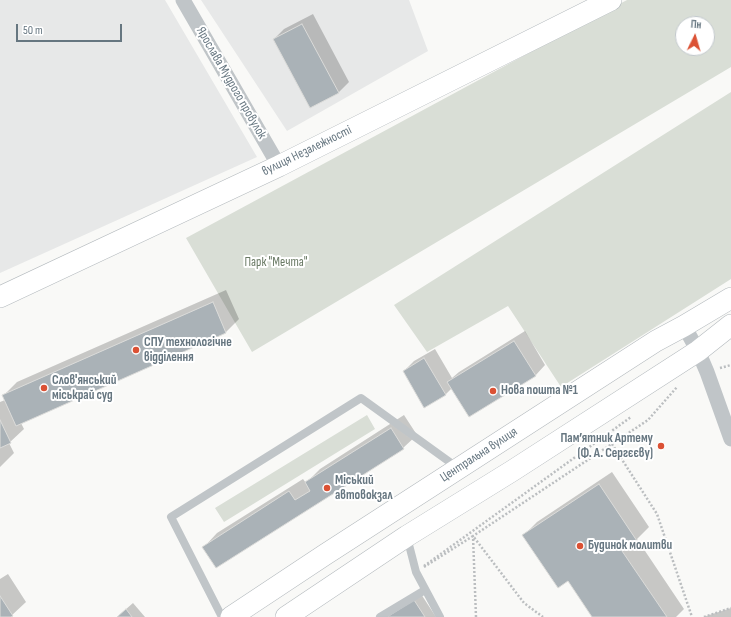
<!DOCTYPE html>
<meta charset="utf-8">
<style>
body{margin:0}
#map{position:relative;width:731px;height:617px;overflow:hidden;background:#f9f9f7;font-family:"Sofia Sans Condensed",sans-serif}
canvas{display:block}
.north{position:absolute;left:675px;top:16px;width:40px;height:40px;box-sizing:border-box;background:#fff;border:1px solid #c2c8cc;border-radius:50%;rotate:5deg;font-size:11px;font-weight:700;line-height:16px;text-align:center;color:#667680}
.north::after{content:'';display:block;margin:auto;width:14px;height:18px;background:#db5134;clip-path:polygon(50% 0,100% 100%,50% 72%,0 100%)}
.scale{position:absolute;left:16px;top:24px;width:106px;height:18px;box-sizing:border-box;border:2px solid #667680;border-top:0;padding-left:5px;font-size:12px;line-height:14px;white-space:nowrap;color:#667680;-webkit-text-stroke:3px #fff;paint-order:stroke}
</style>
<div id="map">
<canvas width="731" height="617"></canvas>
<div class="north">Пн</div>
<div class="scale">50 m</div>
</div>
<script>
const ctx = document.querySelector('canvas').getContext('2d');
ctx.lineJoin = 'round';
function fill(path, color) { ctx.fillStyle = color; ctx.fill(path, 'evenodd'); }
const poly = rows => new Path2D(rows.map(r => 'M' + r).join(''));
function stroke(path, color, width, dash) { ctx.strokeStyle = color; ctx.lineWidth = width; ctx.lineCap = dash ? 'butt' : 'round'; ctx.setLineDash(dash || []); ctx.stroke(path); }
function label(font, color, halo, rows, align = 'center') {
  ctx.font = font + ' "Sofia Sans Condensed",sans-serif'; ctx.lineWidth = 4; ctx.setLineDash([]); ctx.textBaseline = 'middle'; ctx.strokeStyle = halo; ctx.fillStyle = color; for (const [text, x, y, turn = 0] of rows) {
    ctx.save(); ctx.translate(x, y); ctx.rotate((+turn || 0) * Math.PI / 180); ctx.textAlign = isNaN(turn) ? turn : align; if (halo) ctx.strokeText(text, 0, 0); ctx.fillText(text, 0, 0); ctx.restore();
  }
}
const built = poly([
 [0,0,165,0,257,157,0,273],
 [201,0,409,0,428,51,287,131]
]);
const green = poly([
 [627,0,731,0,731,67,252,352,186,238],
 [683,24,707,24,707,48,683,48],
 [731,92,731,279,561,387,508,306,427,352,394,305],
 [367,415,375,429,224,522,215,508]
]);
const shadow = poly([
 [313,14,349,82,339,92,310,107,274,39,284,29],
 [226,290,239,319,226,332,21,423,24,429,9,443,14,453,0,467,0,402,5,400,3,396,17,382],
 [525,331,545,365,535,376,452,388,446,394,425,406,404,371,414,361,435,349,452,378,459,372],
 [404,415,417,435,403,448,204,547,217,533,303,479,306,483,320,469],
 [612,472,649,527,637,539,684,609,676,617,593,617,568,580,524,535,537,522],
 [8,574,26,602,10,617,0,617,0,579],
 [421,594,436,617,384,617],
 [133,603,145,617,117,617],
 [731,608,731,617,703,617]
]);
const building = poly([
 [302,24,339,93,310,108,273,39,302,24],
 [213,302,226,333,16,426,2,395,213,302],
 [514,341,536,376,469,417,447,382,514,341],
 [424,358,446,395,424,408,403,371,424,358],
 [0,420,11,443,0,448,0,420],
 [391,428,404,449,216,568,202,547,289,491,295,500,310,491,305,482,391,428],
 [599,484,637,541,622,551,667,617,592,617,568,581,558,588,522,535,599,484],
 [0,596,13,616,11,617,0,617,0,596],
 [414,600,425,617,387,617,414,600],
 [126,609,132,617,117,617,126,609]
]);
const path = poly([
 [720,368,731,365],
 [612,444,657,514,692,617],
 [424,566,631,417],
 [424,567,473,536,524,603,543,617],
 [476,617,473,536,648,420,677,387],
 [704,617,731,608]
]);
const lane = poly([
 [407,537,416,572,440,617],
 [222,617,171,517,361,398,458,468],
 [380,617,425,590]
]);
const street = poly([
 [183,0,279,166],
 [684,326,698,351,707,372,731,439]
]);
const secondary = poly([
 [0,297,279,166,611,0],
 [231,617,326,554,656,341,684,326,731,298],
 [286,617,407,536,512,471,698,351,731,325]
]);
const markers = [
 [136,350,4,"#db5134"],
 [44,388,4,"#db5134"],
 [493,391,4,"#db5134"],
 [661,446,4,"#db5134"],
 [327,488,4,"#db5134"],
 [580,546,4,"#db5134"]
];
const streetNames = [
 ["Ярослава Мудрого провулок",231,83,60],
 ["вулиця Незалежності",307,151,-26],
 ["Центральна вулиця",479,455,-33]
];
const parkNames = [
 ["Парк \"Мечта\"",276,263]
];
const poiNames = [
 ["СПУ технологічне",144,343],
 ["відділення",144,358],
 ["Слов'янський",52,381],
 ["міськрай суд",52,396],
 ["Нова пошта №1",501,391],
 ["Пам’ятник Артему",653,439,"right"],
 ["(Ф. А. Сергєєву)",653,454,"right"],
 ["Міський",335,481],
 ["автовокзал",335,496],
 ["Будинок молитви",588,546]
];
fill(built, '#e7e8e8');
fill(green, '#d9ded6');
fill(shadow, '#0003');
fill(building, '#aab2b7');
stroke(building, '#dbdbd9', 1);
stroke(secondary, '#b3b9bd', 22);
stroke(path, '#bbbec0', 2.5, [2, 2]);
stroke(lane, '#c0c5c8', 8);
stroke(street, '#c0c5c8', 15);
stroke(secondary, '#fff', 21);
for (const [x, y, r, color] of markers) { const dot = new Path2D(); dot.arc(x, y, r, 0, 2 * Math.PI); ctx.fillStyle = color; ctx.fill(dot); stroke(dot, '#fff', 1.5); }
label('13px', '#667680', '#fff', streetNames);
label('13px', '#697964', '#fff', parkNames);
label('bold 13px', '#667680', '#fff', poiNames, 'left');
</script>
